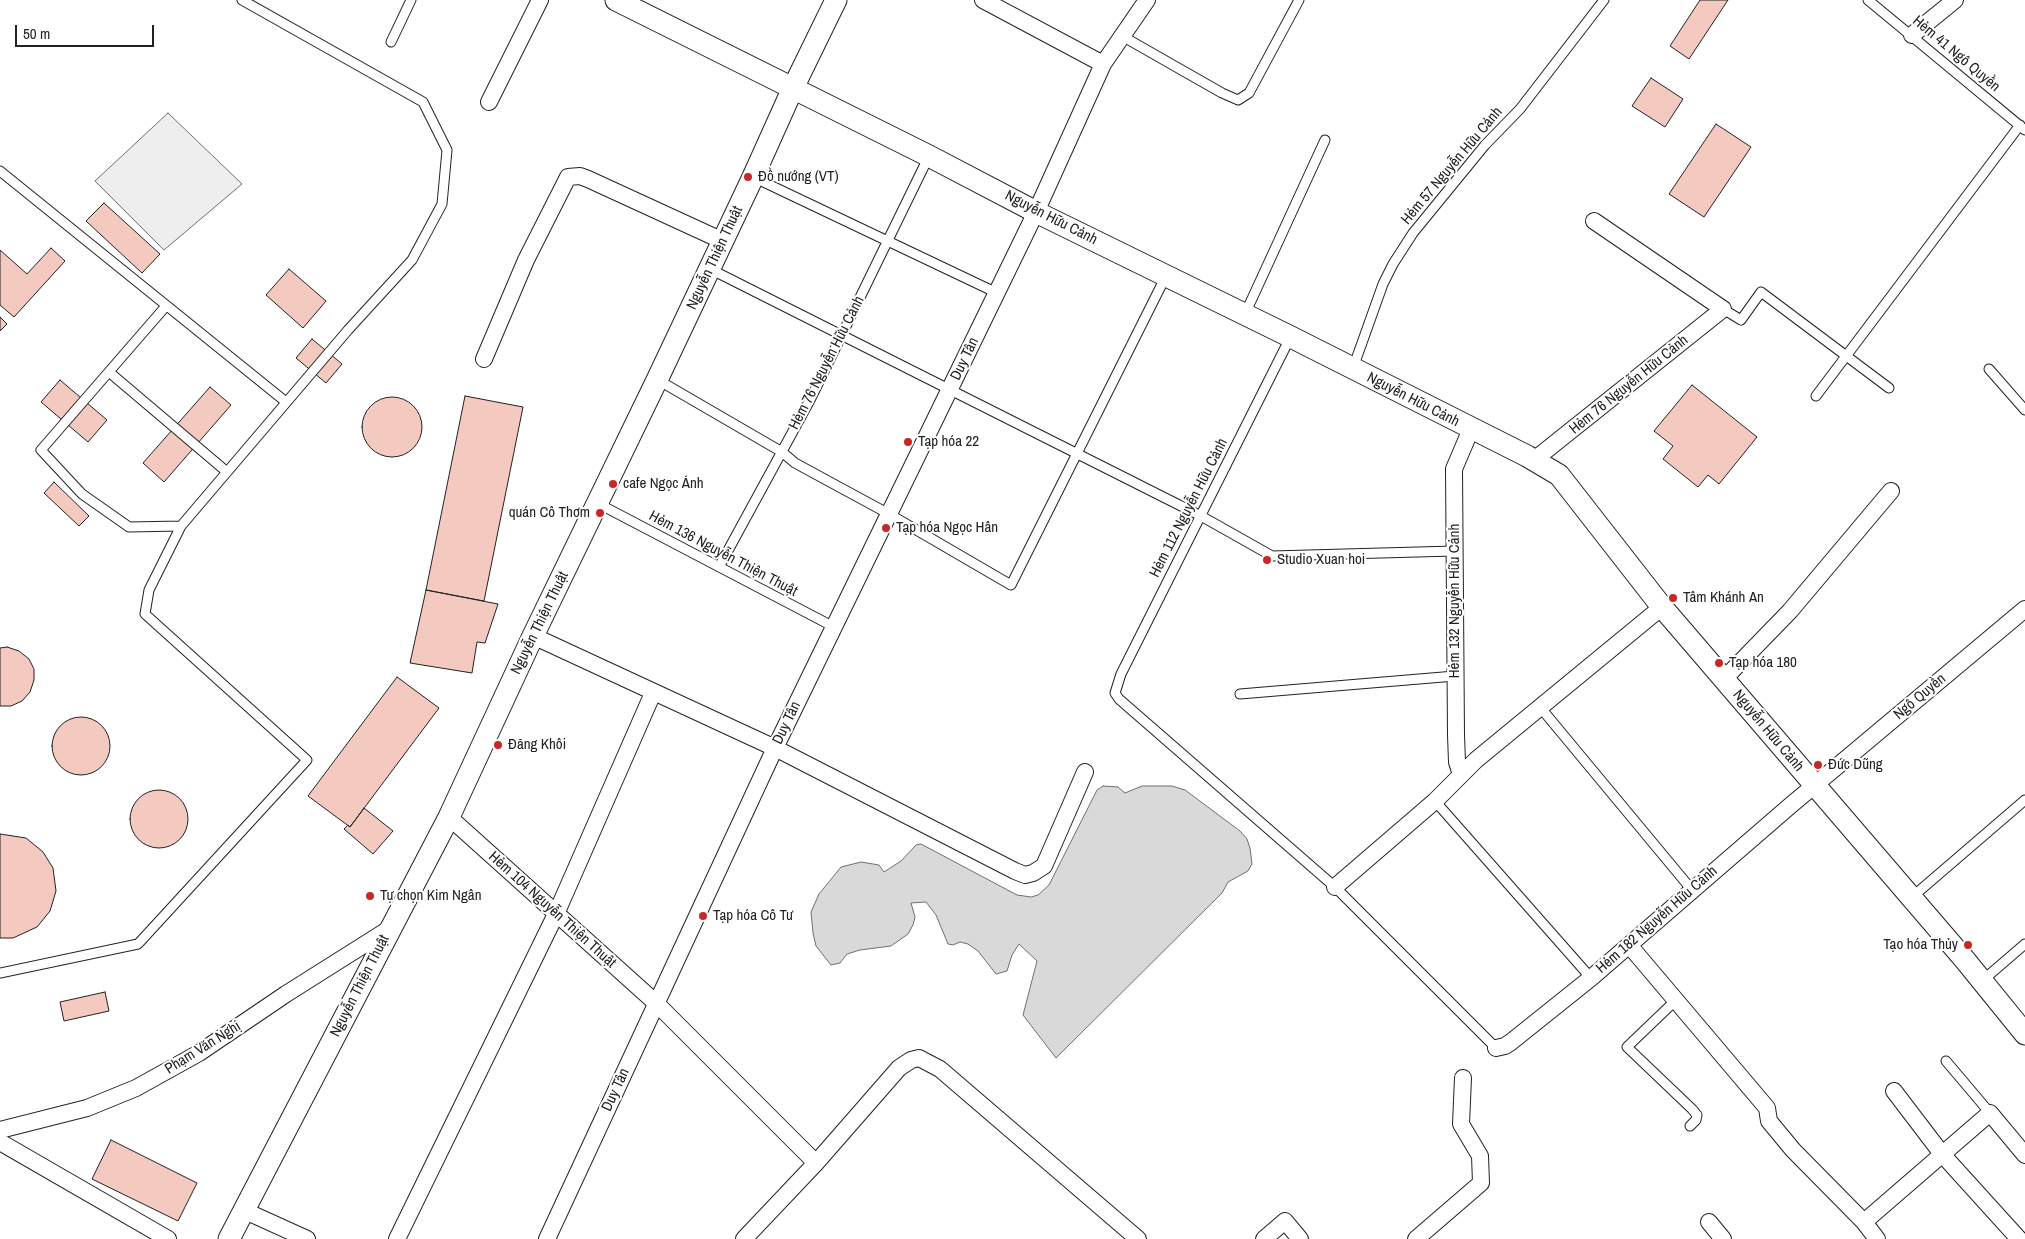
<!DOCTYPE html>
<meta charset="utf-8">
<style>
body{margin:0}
#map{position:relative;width:2025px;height:1239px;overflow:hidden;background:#fff;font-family:"Archivo Narrow",sans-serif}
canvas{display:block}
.scale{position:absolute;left:15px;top:25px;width:139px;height:22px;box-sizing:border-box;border:2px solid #222;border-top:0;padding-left:6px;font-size:15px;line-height:18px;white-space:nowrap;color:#222;-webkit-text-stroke:4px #fff;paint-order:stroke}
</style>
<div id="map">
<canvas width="2025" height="1239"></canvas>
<div class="scale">50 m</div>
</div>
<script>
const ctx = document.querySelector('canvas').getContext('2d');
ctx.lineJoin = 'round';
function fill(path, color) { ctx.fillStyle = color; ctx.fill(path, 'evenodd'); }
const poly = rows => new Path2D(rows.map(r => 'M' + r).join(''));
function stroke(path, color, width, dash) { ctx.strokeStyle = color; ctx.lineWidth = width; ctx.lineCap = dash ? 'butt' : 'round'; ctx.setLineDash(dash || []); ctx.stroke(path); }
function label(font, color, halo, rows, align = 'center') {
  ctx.font = font + ' "Archivo Narrow",sans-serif'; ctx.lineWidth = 4; ctx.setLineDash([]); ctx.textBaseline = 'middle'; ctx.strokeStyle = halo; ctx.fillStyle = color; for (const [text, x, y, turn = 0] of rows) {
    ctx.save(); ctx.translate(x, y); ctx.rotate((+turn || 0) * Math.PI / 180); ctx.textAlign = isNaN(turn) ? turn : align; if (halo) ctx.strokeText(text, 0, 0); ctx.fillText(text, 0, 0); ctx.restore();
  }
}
const green = poly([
 [168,113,242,184,164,250,95,181,168,113]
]);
const water = poly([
 [1103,786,1118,787,1125,793,1142,786,1172,786,1185,790,1240,831,1247,839,1250,848,1252,864,1248,871,1228,882,1222,893,1056,1058,1023,1015,1037,961,1019,944,1012,955,1007,971,996,974,978,951,968,944,960,942,953,945,948,944,936,915,926,902,911,903,915,917,913,925,908,934,891,946,860,950,847,954,840,963,831,965,816,946,813,933,811,912,819,894,841,867,861,862,879,865,884,872,901,861,916,845,921,844,1017,895,1031,897,1038,895,1049,885,1097,790,1103,786]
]);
const building = poly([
 [1700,0,1728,0,1689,59,1670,46,1700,0],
 [1651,78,1683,99,1665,127,1632,106,1651,78],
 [1716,124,1751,147,1704,217,1669,194,1716,124],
 [104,203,160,254,142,273,86,221,104,203],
 [51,248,65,261,14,317,0,305,0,250,27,274,51,248],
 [289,269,326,301,303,328,266,295,289,269],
 [0,317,7,324,0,331,0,317],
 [312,339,342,364,326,383,296,358,312,339],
 [60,380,107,420,88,442,41,402,60,380],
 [1692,385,1757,437,1719,484,1708,475,1698,487,1663,459,1673,446,1654,431,1692,385],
 [210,387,231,405,164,482,143,463,210,387],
 [465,396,523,407,484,601,426,590,465,396],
 '362 427a30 30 0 1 1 60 0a30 30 0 1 1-60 0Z',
 [54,482,89,516,79,526,44,493,54,482],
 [426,590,498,604,485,643,477,642,472,673,410,663,426,590],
 [7,647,19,651,29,659,34,669,34,680,30,692,22,701,11,706,0,706,0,648,7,647],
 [397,677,439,708,350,827,308,796,397,677],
 '52 746a29 29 0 1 1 58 0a29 29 0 1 1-58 0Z',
 '130 819a29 29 0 1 1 58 0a29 29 0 1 1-58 0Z',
 [364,808,393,831,373,854,344,829,348,825,350,827,364,808],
 [0,834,26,838,43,852,53,868,56,891,50,911,37,927,13,938,0,938,0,834],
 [105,992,109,1011,64,1021,60,1002,105,992],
 [111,1140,197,1183,178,1221,92,1179,111,1140]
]);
const service = poly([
 [1868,0,2025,130],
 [1122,36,1222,93,1238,100,1249,93,1299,0],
 [391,42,411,0],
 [0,171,286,402],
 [753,177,997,293],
 [710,269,1201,516,1272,556,1454,551],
 [166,306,41,450,82,494,129,527,181,526,348,330,412,260,442,204,447,150,423,102,242,0],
 [1723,309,1741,320,1761,292,1889,388],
 [1245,314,1325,140],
 [1290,338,1121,674,1115,693,1119,699,1335,887,1496,1048],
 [1353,368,1383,284,1393,264,1413,233,1485,145,1520,109,1604,0],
 [1989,369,2025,410],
 [109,372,227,472],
 [658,380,782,452,795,463,889,514,1011,585,1166,276],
 [1816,396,2020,125],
 [599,504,834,627],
 [719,567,810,400,929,156],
 [1240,694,1455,676],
 [1540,707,1692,890],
 [1435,801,1591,978],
 [1911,898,2025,800],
 [0,973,138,944,307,760,145,614,149,590,181,526],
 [1982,981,2025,944],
 [1676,1000,1627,1047,1692,1109,1697,1115,1696,1120,1690,1126],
 [1946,1061,1990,1113]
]);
const minor = poly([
 [983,0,1103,64],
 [1912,35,1955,0],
 [489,102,540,0],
 [484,359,526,260,568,177,580,176,588,179,723,241],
 [1534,460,1723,309,1594,221],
 [533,636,775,748,1015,871,1025,875,1033,873,1044,866,1085,772],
 [1724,679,1790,611,1891,491],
 [1461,775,1457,762,1456,735,1454,469,1471,429],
 [449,817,656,1003,816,1163,899,1068,911,1060,919,1058,940,1069,1138,1239],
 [1335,887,1435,801,1476,760,1662,607],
 [1629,945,1767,1108,1769,1121,1793,1150,1864,1222,1877,1239],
 [1496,1048,1505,1046,1511,1042,1591,978,1791,805,2025,609],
 [1894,1091,1942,1154,2019,1239],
 [0,1130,87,1108,136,1088,199,1053,286,994,389,929],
 [0,1142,168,1239],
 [243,1210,307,1239],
 [1709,1222,1723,1239],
 [1864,1222,1990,1113,2025,1155],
 [397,1239,556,914,653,693],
 [547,1239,775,748,1036,212,1103,64,1147,0],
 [744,1239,816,1163],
 [1264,1239,1285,1221,1300,1239],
 [1416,1239,1481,1183,1480,1156,1461,1124,1463,1078]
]);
const tertiary = poly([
 [616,0,929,156,1036,212,1291,337,1527,456,1559,475,1662,607,1965,960,2025,1034],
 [229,1239,449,817,533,636,657,380,753,177,793,88,836,0]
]);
const markers = [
 [748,177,5,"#c62828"],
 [908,442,5,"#c62828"],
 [613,484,5,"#c62828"],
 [600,513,5,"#c62828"],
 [886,528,5,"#c62828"],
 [1267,560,5,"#c62828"],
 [1673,598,5,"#c62828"],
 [1719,663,5,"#c62828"],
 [498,745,5,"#c62828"],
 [1818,765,5,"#c62828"],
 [370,896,5,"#c62828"],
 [703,916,5,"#c62828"],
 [1968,945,5,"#c62828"]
];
const streetNames = [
 ["Hẻm 41 Ngô Quyền",1956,54,40],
 ["Hẻm 57 Nguyễn Hữu Cảnh",1452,166,-50],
 ["Nguyễn Hữu Cảnh",1051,218,27],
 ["Nguyễn Thiện Thuật",715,258,-65],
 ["Duy Tân",965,359,-64],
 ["Hẻm 76 Nguyễn Hữu Cảnh",827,363,-63],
 ["Hẻm 76 Nguyễn Hữu Cảnh",1629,385,-39],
 ["Nguyễn Hữu Cảnh",1413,400,27],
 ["Hẻm 112 Nguyễn Hữu Cảnh",1189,508,-63],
 ["Hẻm 136 Nguyễn Thiện Thuật",723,554,28],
 ["Hẻm 132 Nguyễn Hữu Cảnh",1455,601,-90],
 ["Nguyễn Thiện Thuật",540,623,-64],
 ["Ngô Quyền",1920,697,-40],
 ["Duy Tân",787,723,-64],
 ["Nguyễn Hữu Cảnh",1768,731,50],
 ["Hẻm 104 Nguyễn Thiện Thuật",552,910,42],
 ["Hẻm 182 Nguyễn Hữu Cảnh",1657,920,-41],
 ["Nguyễn Thiện Thuật",360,986,-63],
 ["Phạm Văn Nghị",203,1048,-32],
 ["Duy Tân",616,1090,-65]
];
const poiNames = [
 ["Đồ nướng (VT)",758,177],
 ["Tạp hóa 22",918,442],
 ["cafe Ngọc Ánh",623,484],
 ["quán Cô Thơm",590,513,"right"],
 ["Tạp hóa Ngọc Hân",896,528],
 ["Studio Xuan hoi",1277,560],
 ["Tâm Khánh An",1683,598],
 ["Tạp hóa 180",1729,663],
 ["Đăng Khôi",508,745],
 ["Đức Dũng",1828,765],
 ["Tự chọn Kim Ngân",380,896],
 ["Tạp hóa Cô Tư",713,916],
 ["Tạo hóa Thủy",1958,945,"right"]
];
fill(green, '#eee');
stroke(green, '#6f6f6f', 1);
fill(water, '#d9d9d9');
stroke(water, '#6f6f6f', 1);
fill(building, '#f3c9c0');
stroke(building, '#222', 1);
stroke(service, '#222', 11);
stroke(minor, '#222', 18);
stroke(tertiary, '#222', 23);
stroke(service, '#fff', 9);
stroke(minor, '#fff', 16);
stroke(tertiary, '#fff', 21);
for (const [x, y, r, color] of markers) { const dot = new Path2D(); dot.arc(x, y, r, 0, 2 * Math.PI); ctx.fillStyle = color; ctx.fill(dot); stroke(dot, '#fff', 2); }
label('15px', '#222', '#fff', streetNames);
label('15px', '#222', '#fff', poiNames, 'left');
</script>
